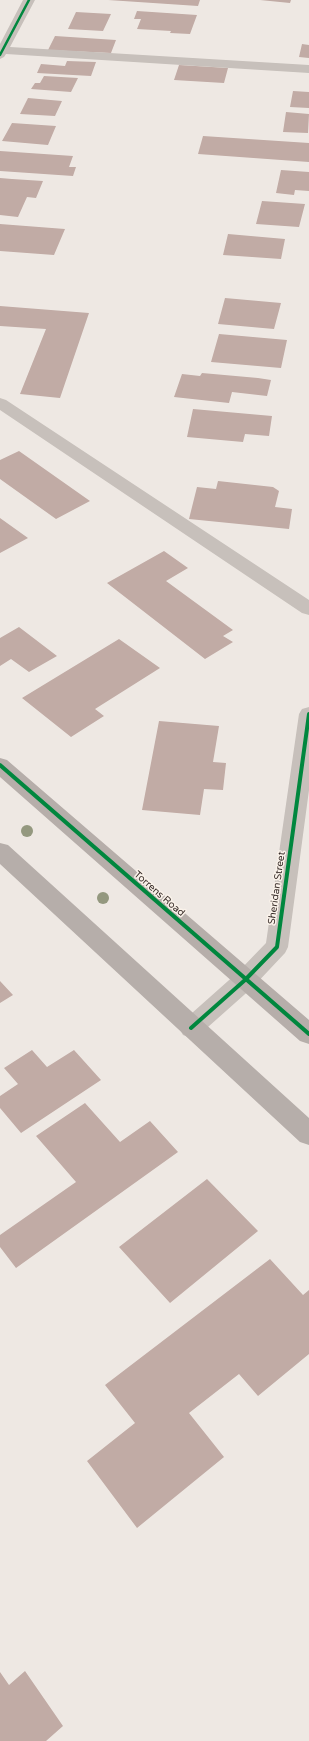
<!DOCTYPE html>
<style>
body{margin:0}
canvas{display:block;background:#eee8e3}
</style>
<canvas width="309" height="1741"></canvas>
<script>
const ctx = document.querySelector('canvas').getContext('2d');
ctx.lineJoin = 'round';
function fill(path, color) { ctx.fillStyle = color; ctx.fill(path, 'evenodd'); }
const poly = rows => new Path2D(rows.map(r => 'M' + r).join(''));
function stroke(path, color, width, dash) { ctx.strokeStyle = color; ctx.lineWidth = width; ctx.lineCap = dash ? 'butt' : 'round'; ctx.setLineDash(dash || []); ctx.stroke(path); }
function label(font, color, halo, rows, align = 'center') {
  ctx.font = font + ' "Varela Round",sans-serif'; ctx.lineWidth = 3; ctx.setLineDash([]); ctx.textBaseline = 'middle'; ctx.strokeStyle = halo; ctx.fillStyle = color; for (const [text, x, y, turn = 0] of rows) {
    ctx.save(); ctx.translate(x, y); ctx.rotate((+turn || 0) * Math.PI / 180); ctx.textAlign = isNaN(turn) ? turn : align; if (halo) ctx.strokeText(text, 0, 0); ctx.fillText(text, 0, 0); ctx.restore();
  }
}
const building = poly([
 [108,0,200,0,198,6],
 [260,0,291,0,290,3],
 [137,11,197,15,190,34,170,33,171,31,137,29,141,19,134,19],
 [76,12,111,14,103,31,68,29],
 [55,36,116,40,111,53,48,50],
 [302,44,309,45,309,58,299,57],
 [67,61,96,62,91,76,37,73,41,64,65,66],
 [179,65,228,68,224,83,174,80],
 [44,76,78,78,71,92,31,89,35,83,40,83],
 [293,91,309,92,309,108,290,107],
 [28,98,62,101,55,116,20,114],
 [286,112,309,114,308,133,283,132],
 [12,123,56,126,48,145,2,141],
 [203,136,309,143,309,162,198,154],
 [0,151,73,156,69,167,76,167,73,176,0,171],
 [281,170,309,172,309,191,295,190,294,195,276,193],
 [0,178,12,179,43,181,36,198,27,197,18,217,0,215],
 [262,201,305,204,299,227,256,224],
 [0,224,65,229,54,255,0,251],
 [228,234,285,239,281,259,223,255],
 [225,298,281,303,274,329,218,324],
 [0,306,89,313,60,398,20,394,46,329,0,326],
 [219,334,287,340,281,368,211,362],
 [202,373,258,378,271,380,267,396,232,392,229,403,174,397,182,374,200,376],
 [193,409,272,416,269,436,245,434,243,442,187,437],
 [19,451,90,501,56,519,0,479,0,460],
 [218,481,273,487,279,491,275,507,292,509,289,529,189,519,197,487,216,489],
 [0,518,28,538,0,553],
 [164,551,188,568,166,581,233,630,223,636,233,642,205,659,107,583],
 [19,627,57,656,29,672,11,659,0,666,0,638],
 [119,639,160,668,95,709,104,716,71,737,22,698],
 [159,721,219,726,213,762,226,763,223,790,204,789,200,815,142,810],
 [0,981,13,995,0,1003],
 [32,1050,47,1067,74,1050,101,1080,21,1133,0,1108,0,1096,18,1084,4,1068],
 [85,1103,120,1142,150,1121,178,1152,16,1268,0,1247,0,1235,76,1182,36,1136],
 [207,1179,258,1231,170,1303,119,1247],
 [270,1259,303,1295,309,1290,309,1354,258,1396,239,1374,189,1413,224,1457,137,1528,87,1461,135,1423,105,1385],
 [25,1671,63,1726,46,1741,0,1741,0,1672,9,1685]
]);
const minor = poly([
 [23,0,35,0,10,47,309,65,309,73,6,54,4,57,0,59,0,44,23,0],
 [0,398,6,400,309,600,309,615,302,613,0,410,0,398],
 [309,707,309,790,288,947,285,953,253,987,199,1035,191,1038,183,1035,179,1028,183,1021,237,973,266,943,299,714,302,709,309,707]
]);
const major = poly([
 [0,758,7,760,309,1020,309,1044,300,1041,0,777,0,758],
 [0,843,8,845,309,1118,309,1145,300,1142,0,864,0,843]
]);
const cyclewayFar1 = poly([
 [0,55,29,0]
]);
const cycleway = poly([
 [0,765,309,1034],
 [191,1028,245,980,277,947,309,714]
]);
const trees = [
 [27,831],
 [103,898]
];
const streetNames = [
 ["Sheridan Street",277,888,-82],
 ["Torrens Road",159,894,41]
];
fill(building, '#c1aba5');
fill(minor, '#c7c0bb');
fill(major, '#b6aeaa');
stroke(cyclewayFar1, '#00873e', 2.5);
stroke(cycleway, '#00873e', 4);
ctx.fillStyle = '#94987f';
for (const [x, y] of trees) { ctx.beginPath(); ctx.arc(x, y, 6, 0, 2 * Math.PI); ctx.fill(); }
label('10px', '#382d29', '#faf2ea', streetNames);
</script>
